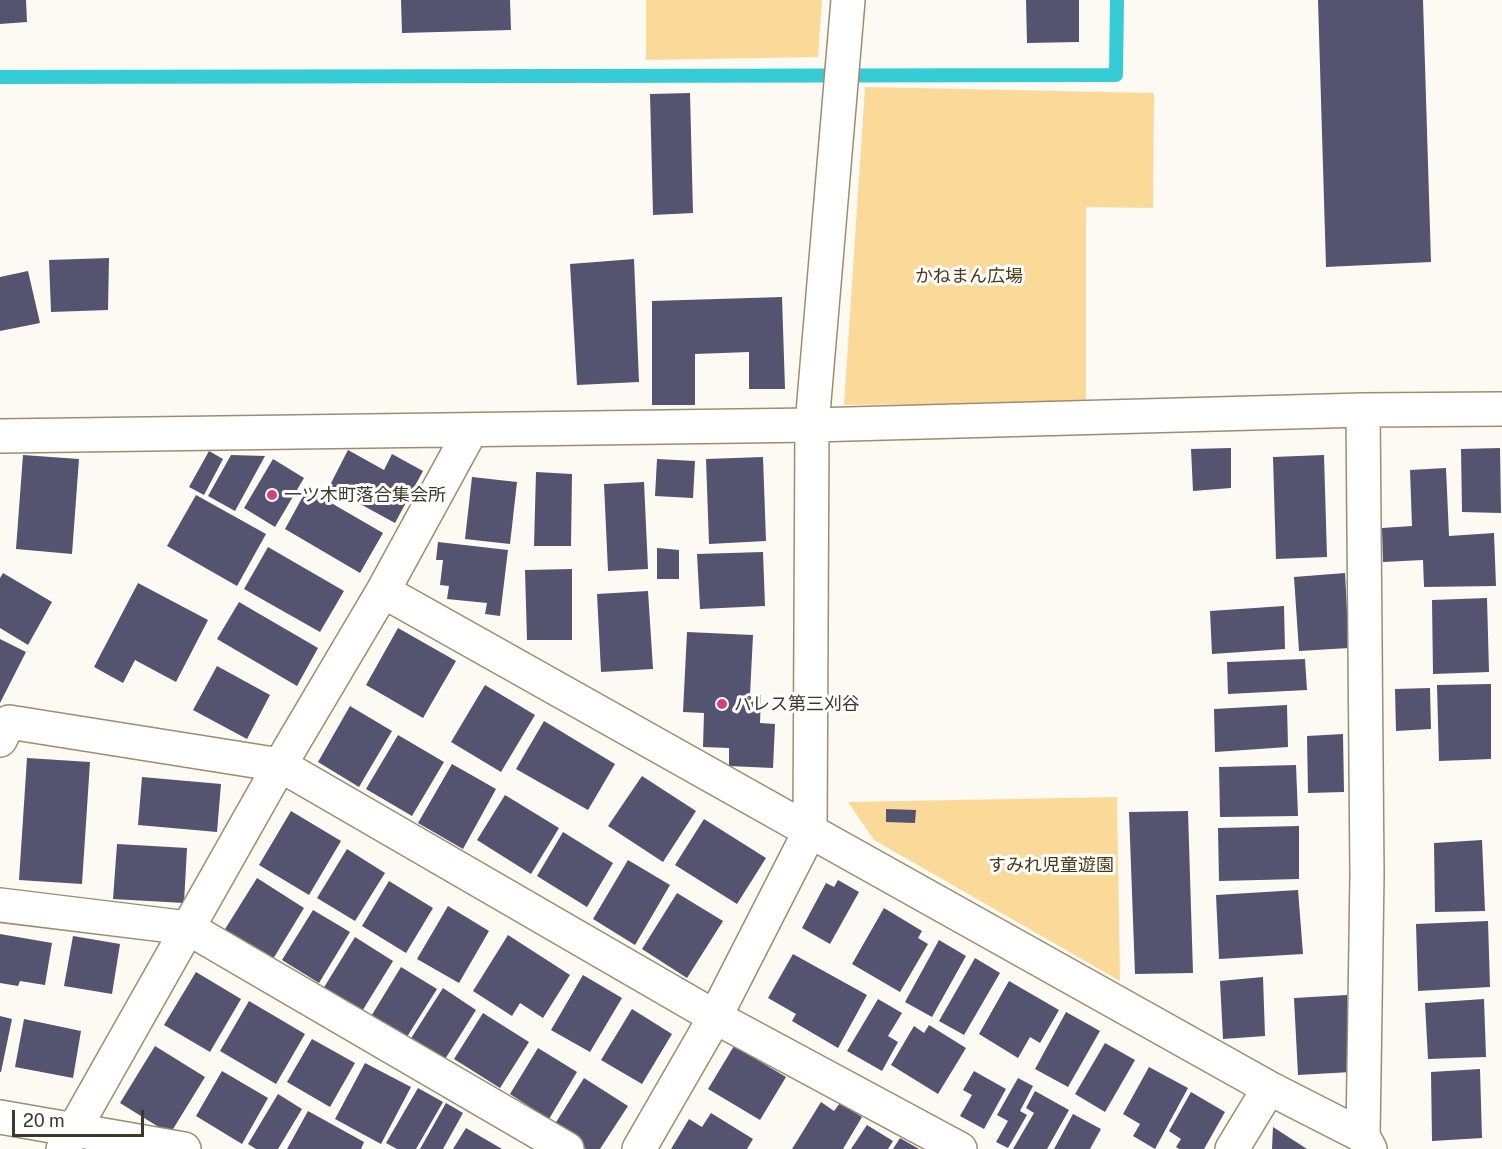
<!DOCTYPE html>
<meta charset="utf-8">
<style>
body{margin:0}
#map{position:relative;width:1502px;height:1149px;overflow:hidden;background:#fdfaf3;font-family:"Public Sans",sans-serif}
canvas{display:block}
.scale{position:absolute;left:12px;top:1110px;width:132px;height:27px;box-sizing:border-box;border:3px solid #3e372a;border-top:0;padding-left:8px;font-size:18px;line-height:21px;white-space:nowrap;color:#3e372a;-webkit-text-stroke:4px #fff;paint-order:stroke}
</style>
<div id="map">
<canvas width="1502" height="1149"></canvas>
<div class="scale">20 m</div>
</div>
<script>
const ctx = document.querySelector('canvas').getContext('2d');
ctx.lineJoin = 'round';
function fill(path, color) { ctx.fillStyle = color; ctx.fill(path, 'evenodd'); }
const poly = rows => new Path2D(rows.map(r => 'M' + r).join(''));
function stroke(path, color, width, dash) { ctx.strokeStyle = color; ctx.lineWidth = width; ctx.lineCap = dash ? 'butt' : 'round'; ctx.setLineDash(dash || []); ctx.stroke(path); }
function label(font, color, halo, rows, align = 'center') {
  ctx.font = font + ' "Public Sans","Noto Sans JP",sans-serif'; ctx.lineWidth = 6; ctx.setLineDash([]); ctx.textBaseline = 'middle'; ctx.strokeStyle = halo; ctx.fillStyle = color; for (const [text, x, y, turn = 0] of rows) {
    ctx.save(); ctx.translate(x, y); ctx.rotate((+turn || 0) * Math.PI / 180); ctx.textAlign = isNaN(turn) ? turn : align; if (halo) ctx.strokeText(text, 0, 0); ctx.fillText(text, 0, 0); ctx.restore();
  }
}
const green = poly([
 [646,0,822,0,818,57,646,60],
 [865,87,1154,93,1153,208,1086,207,1086,403,844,405],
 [1117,797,1120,981,874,840,848,802]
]);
const stream = poly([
 [0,77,1116,75,1117,0]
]);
const building = poly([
 [0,0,26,0,27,22,0,24],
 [401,0,510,0,511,30,402,33],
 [1026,0,1079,0,1079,42,1027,43],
 [1318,0,1423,0,1431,262,1326,267],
 [690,93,693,213,653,215,650,94],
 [109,258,108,310,51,312,49,260],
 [634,259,639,382,577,385,570,264],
 [28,271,40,323,0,331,0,277],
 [782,297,785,389,749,389,749,352,695,354,695,405,652,405,652,301],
 [1231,448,1231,488,1193,491,1191,449],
 [1500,448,1501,513,1462,512,1461,449],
 [348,450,384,470,392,454,423,471,395,523,329,487],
 [209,451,223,459,204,495,189,487],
 [23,455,79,459,72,554,16,549],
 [231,455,265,456,235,511,208,496],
 [1324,455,1327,557,1276,559,1273,457],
 [763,457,766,541,709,544,706,459],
 [273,459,304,478,275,527,244,508],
 [657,459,695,461,693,498,655,496],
 [1446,468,1449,536,1494,533,1496,586,1424,587,1423,560,1383,562,1382,528,1412,526,1410,470],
 [536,472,572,474,571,546,534,546],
 [472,477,517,482,510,544,465,539],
 [644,482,648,569,608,571,604,484],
 [307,489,383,533,360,573,285,529],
 [196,495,266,534,237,586,167,546],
 [438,542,508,550,500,616,485,614,487,603,447,599,449,586,440,585,443,560,436,560],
 [268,547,344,591,320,632,244,589],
 [657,548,679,550,679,579,657,579],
 [763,552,765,606,700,609,697,554],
 [572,569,572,640,527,640,525,570],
 [3,573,52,602,28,645,0,628,0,578],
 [1345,573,1349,648,1299,651,1294,577],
 [138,583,208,620,176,682,135,660,123,683,94,667],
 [648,591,653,669,601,672,597,594],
 [1487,598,1489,672,1433,674,1432,600],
 [239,602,318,648,297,686,217,639],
 [1284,606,1285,649,1212,654,1210,611],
 [398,628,456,661,423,718,366,685],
 [687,632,753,635,750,695,761,695,760,723,775,724,773,768,729,766,729,748,703,747,704,713,683,712],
 [0,639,26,652,0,703],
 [1305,659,1307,690,1228,694,1227,662],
 [217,666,270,695,247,739,193,710],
 [1491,684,1491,759,1439,761,1437,685],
 [485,685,535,715,501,772,451,742],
 [1430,688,1431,729,1396,731,1395,689],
 [1287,705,1288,747,1215,752,1214,709],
 [350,706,392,731,359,787,318,762],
 [544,721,615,764,588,810,516,769],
 [1343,734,1344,792,1308,793,1307,736],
 [398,735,444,762,412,816,366,789],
 [27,758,90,762,82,884,19,880],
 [452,764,496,789,463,849,418,823],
 [1296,765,1298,816,1220,817,1219,767],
 [642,776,696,811,663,862,608,826],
 [142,777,221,784,217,832,138,825],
 [505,795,559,828,531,874,477,840],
 [886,809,916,810,915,823,886,822],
 [291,811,341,841,309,895,259,865],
 [1188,811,1193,973,1135,974,1129,812],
 [704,819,766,858,737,904,675,865],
 [1299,826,1299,879,1219,881,1218,828],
 [563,832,613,863,587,907,537,876],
 [1482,840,1485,911,1435,912,1434,843],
 [117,844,187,848,184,903,113,899],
 [347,849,385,873,355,921,317,898],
 [628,860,670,885,635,945,593,919],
 [257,878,304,908,270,964,222,934],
 [838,880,859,892,830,944,802,928,826,883,834,887],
 [389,881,433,908,406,953,362,926],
 [1298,890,1303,954,1219,959,1216,895],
 [677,893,723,921,687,978,642,949],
 [448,906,489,931,459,983,417,959],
 [884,908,922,931,918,938,928,944,900,992,852,964],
 [313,910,350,932,319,983,282,960],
 [1488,921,1490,987,1418,991,1416,924],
 [0,934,52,943,45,985,20,981,18,986,0,983],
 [508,935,570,975,543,1018,520,1003,512,1016,473,991],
 [73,936,120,944,112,994,64,986],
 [355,937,393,961,361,1013,323,989],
 [939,940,966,956,932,1017,905,1002],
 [793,954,867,995,838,1048,792,1021,796,1014,768,998],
 [975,958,1000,973,964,1035,939,1021],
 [401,967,437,989,405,1040,370,1018],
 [196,972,241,999,210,1052,164,1025],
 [583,975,622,998,590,1052,551,1030],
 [1263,977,1265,1036,1223,1039,1220,981],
 [1009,981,1059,1010,1040,1043,1030,1037,1018,1058,979,1034],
 [443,988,476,1010,442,1064,408,1043],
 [1347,995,1351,1072,1298,1075,1294,998],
 [878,999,902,1013,888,1036,898,1042,882,1071,847,1051],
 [1484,999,1486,1057,1428,1059,1425,1003],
 [249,1001,305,1034,276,1084,220,1051],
 [632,1009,672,1034,642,1084,601,1060],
 [1066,1012,1100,1031,1068,1087,1035,1069],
 [483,1013,529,1042,500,1088,454,1059],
 [0,1016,12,1019,1,1072,0,1072],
 [24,1019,81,1031,73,1078,15,1067],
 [929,1025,966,1048,938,1094,891,1065,914,1026,924,1033],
 [312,1039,355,1063,330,1107,287,1082],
 [1105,1043,1135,1060,1105,1112,1075,1094],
 [155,1046,205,1077,170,1134,120,1103],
 [734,1046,786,1077,760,1120,708,1089],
 [538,1048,577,1072,549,1119,510,1094],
 [365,1063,411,1087,381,1144,335,1119],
 [1149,1067,1188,1088,1155,1149,1133,1136,1140,1124,1123,1114],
 [1480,1069,1482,1138,1432,1141,1431,1072],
 [222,1071,268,1098,242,1144,196,1116],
 [974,1071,1006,1089,984,1129,960,1116,972,1095,963,1090],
 [584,1078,628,1106,600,1149,586,1149,553,1127],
 [1018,1078,1033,1086,1020,1111,1027,1115,1008,1148,996,1142,1008,1121,997,1115],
 [418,1088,443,1102,416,1149,397,1149,386,1143],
 [1035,1091,1069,1110,1047,1149,1013,1149,1034,1113,1026,1108],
 [1191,1092,1225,1112,1204,1149,1179,1149,1176,1147,1181,1139,1169,1131],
 [278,1094,302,1109,278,1149,256,1149,248,1144],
 [821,1102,834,1111,840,1103,862,1117,843,1149,792,1149],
 [446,1103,463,1113,443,1149,420,1149],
 [308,1111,364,1142,361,1149,287,1149],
 [711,1113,753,1139,747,1149,671,1149,689,1119,702,1127],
 [1073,1114,1101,1129,1090,1149,1054,1149],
 [867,1125,893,1141,888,1149,851,1149],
 [1273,1127,1307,1149,1272,1149],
 [466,1128,502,1149,453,1149],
 [900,1138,919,1149,893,1149]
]);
const minor = poly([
 [848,0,812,425,810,831,1269,1088,1363,1136],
 [1363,410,1367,875,1363,1136,1370,1149],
 [0,436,812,425,1363,410,1502,409],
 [383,591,810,831,715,1017,639,1149],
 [0,740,9,722,280,765,715,1017,960,1149],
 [0,905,188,928,567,1149],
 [0,1117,184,1149],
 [63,1149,280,765,383,591,471,430],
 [1232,1149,1269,1088]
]);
const markers = [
 [272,495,6,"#cf4378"],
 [722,704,6,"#cf4378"]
];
const parkNames = [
 ["かねまん広場",969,276],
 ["すみれ児童遊園",1051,865]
];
const poiNames = [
 ["一ツ木町落合集会所",284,495],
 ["パレス第三刈谷",734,704]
];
fill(green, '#fbda99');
stroke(stream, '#36ccd6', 14);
fill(building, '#545370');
stroke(minor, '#9d8d6e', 36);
stroke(minor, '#fff', 33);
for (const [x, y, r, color] of markers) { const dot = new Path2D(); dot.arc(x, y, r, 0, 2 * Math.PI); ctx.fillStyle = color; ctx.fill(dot); stroke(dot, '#fff', 2); }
label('18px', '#4b3912', '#fff', parkNames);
label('18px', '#3e372a', '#fff', poiNames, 'left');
</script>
